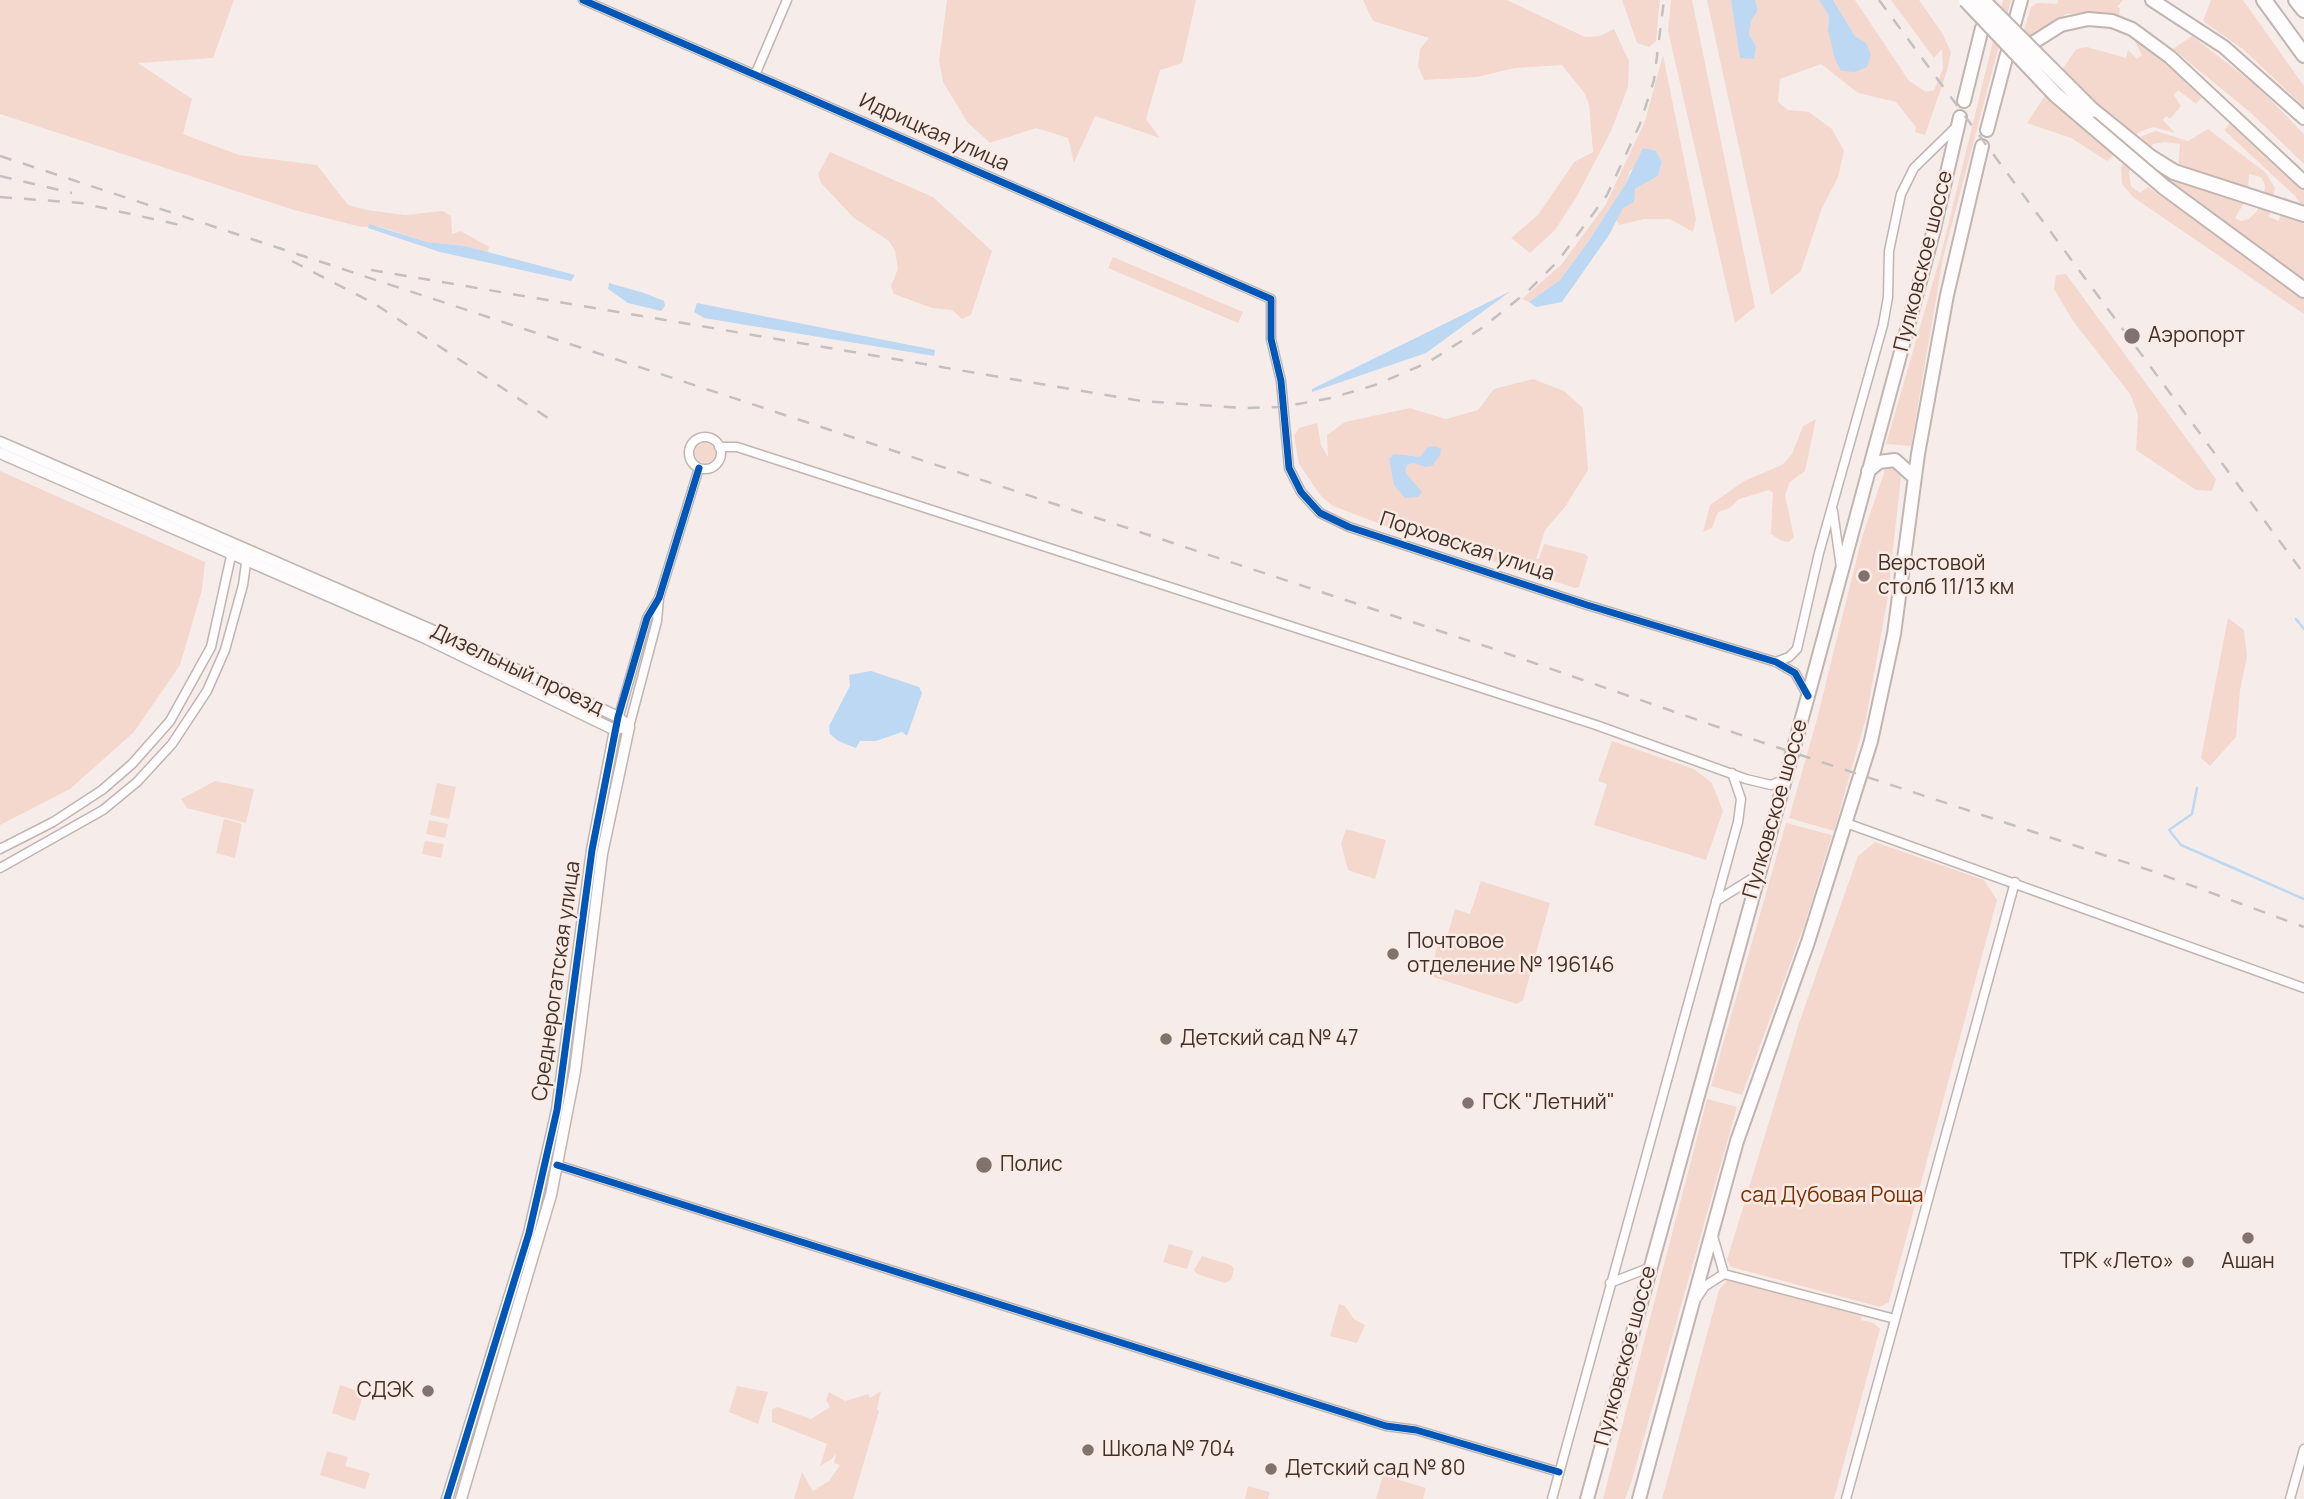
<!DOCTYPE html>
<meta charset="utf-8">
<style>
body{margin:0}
canvas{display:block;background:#f6edea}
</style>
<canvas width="2304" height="1499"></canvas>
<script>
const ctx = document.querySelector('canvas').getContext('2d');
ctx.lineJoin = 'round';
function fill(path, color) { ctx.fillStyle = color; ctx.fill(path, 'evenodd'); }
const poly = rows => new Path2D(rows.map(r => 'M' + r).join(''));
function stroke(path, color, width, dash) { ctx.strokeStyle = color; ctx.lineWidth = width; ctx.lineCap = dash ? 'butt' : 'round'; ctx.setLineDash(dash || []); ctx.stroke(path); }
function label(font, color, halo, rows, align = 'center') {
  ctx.font = font + ' Manrope,sans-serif'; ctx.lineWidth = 5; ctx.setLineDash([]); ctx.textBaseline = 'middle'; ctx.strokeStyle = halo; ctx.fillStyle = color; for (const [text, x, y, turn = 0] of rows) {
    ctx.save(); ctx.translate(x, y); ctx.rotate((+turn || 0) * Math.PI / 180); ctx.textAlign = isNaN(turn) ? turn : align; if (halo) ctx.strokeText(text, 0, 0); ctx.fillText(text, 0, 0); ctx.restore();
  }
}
const green = poly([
 [0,0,234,0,213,58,138,63,192,99,183,134,239,155,317,165,348,205,367,210,405,215,443,211,451,216,452,234,461,231,489,247,488,252,465,246,427,242,378,226,361,227,294,210,0,114],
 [947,0,1196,0,1182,63,1160,70,1146,119,1160,138,1095,116,1074,163,1068,138,1036,128,990,143,968,123,943,82,939,61],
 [1363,0,1507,0,1585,37,1600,36,1614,29,1629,61,1628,87,1611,131,1577,196,1555,230,1530,253,1511,238,1538,215,1574,162,1593,152,1589,105,1585,94,1562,65,1515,68,1477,77,1424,80,1418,66,1420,49,1429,38,1373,21],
 [1622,0,1660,0,1656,41,1649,47,1637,43],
 [1671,0,1692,0,1755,307,1735,323,1668,31],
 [1707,0,1731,0,1741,58,1754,58,1756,46,1749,34,1751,21,1758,10,1755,0,1819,0,1829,16,1828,30,1866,43,1855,36,1833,0,1855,0,1909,81,1926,92,1934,90,1943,69,1942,49,1934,58,1891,0,1919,0,1942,33,1951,52,1947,71,1925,135,1915,132,1916,127,1896,102,1858,93,1821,64,1780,79,1778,102,1788,110,1809,112,1832,129,1844,151,1838,177,1822,208,1801,271,1771,295],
 [2003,0,2011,0,1943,258,1911,446,1886,444,1940,258],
 [2058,0,2123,0,2117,7,2120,8,2119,15,2100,12,2066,14,2020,43,2031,7,2037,3,2057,4],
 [2211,0,2243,0,2304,86,2304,107,2244,50,2203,21],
 [2192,36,2257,86,2304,134,2304,164,2251,113,2173,49],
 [2133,38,2179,72,2204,95,2196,104,2178,90,2174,95,2181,106,2170,119,2166,116,2163,120,2175,133,2153,127,2139,132,2107,161,2071,138,2027,123,2076,49,2087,47,2126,58,2128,50,2137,59,2142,55],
 [1663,55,1696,219,1693,232,1670,219,1644,219,1619,225,1616,218,1635,189,1658,176,1662,162,1656,151,1630,171,1626,183,1588,242,1560,280,1529,302,1522,299,1562,264,1606,204,1645,121],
 [2233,120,2304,187,2304,208,2294,195,2224,130],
 [2208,129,2265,172,2275,188,2269,217,2279,221,2284,196,2304,218,2304,283,2165,180,2169,177,2244,203,2235,218,2241,221,2249,219,2258,210,2264,196,2265,185,2261,177,2249,174,2248,192,2178,167,2180,144,2165,142,2153,144,2129,171,2131,186,2140,193,2148,187,2304,298,2304,314,2133,197,2122,184,2121,167,2142,136,2156,131,2188,141],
 [830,152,933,197,992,251,971,315,962,319,952,310,932,308,894,294,891,286,898,269,895,251,889,241,854,218,821,183,818,174],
 [1113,257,1243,312,1238,323,1108,268],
 [2066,274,2216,479,2212,491,2196,490,2136,450,2138,415,2130,394,2073,321,2054,289,2056,275],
 [1533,379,1564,391,1583,408,1588,470,1565,507,1545,530,1536,559,1539,559,1544,544,1585,554,1588,557,1579,587,1575,588,1404,533,1333,506,1321,496,1299,464,1294,436,1299,428,1317,423,1321,445,1328,457,1327,435,1345,422,1410,408,1446,419,1478,410,1494,389],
 [1816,419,1805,471,1790,482,1785,495,1794,537,1789,542,1782,541,1771,534,1773,493,1769,490,1739,499,1730,508,1718,512,1712,528,1703,532,1710,505,1744,481,1782,465,1792,454,1803,426],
 '695 453a10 10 0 1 1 20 0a10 10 0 1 1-20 0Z',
 [1889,467,1896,467,1901,477,1887,602,1866,718,1834,831,1789,818,1817,719,1862,537,1885,470],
 [0,471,205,562,202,590,180,665,134,732,70,789,0,825],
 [2228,618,2244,630,2247,657,2240,690,2236,737,2210,766,2201,758],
 [1612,741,1694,769,1712,783,1723,811,1706,860,1594,825,1607,784,1598,781],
 [215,781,254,789,246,823,187,808,181,799],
 [437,783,456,787,449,819,430,815],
 [224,819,242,824,235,858,216,853],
 [429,820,448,824,445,838,426,834],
 [1786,823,1832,835,1805,923,1742,1095,1711,1086],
 [1346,829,1386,840,1375,879,1348,870,1341,844],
 [425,841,444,844,441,858,422,854],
 [1875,842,1984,880,1997,900,1889,1302,1880,1307,1731,1267,1727,1260,1799,1023,1858,856],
 [1481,881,1550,903,1523,1000,1517,1004,1430,976,1438,942,1445,944,1455,909,1470,914],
 [1707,1099,1737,1107,1632,1480,1625,1499,1603,1499],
 [1169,1244,1193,1251,1187,1269,1163,1262],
 [1202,1256,1231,1265,1234,1269,1231,1280,1225,1283,1197,1274,1194,1270],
 [1727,1280,1862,1316,1861,1320,1874,1323,1880,1329,1834,1499,1662,1499,1719,1290],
 [1339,1304,1345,1306,1354,1319,1365,1325,1357,1343,1330,1336],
 [340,1385,364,1393,355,1421,332,1413],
 [737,1386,768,1392,758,1424,729,1412],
 [881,1391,877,1409,879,1411,853,1499,794,1499,802,1472,813,1491,829,1481,840,1465,834,1463,836,1453,832,1459,820,1466,827,1444,772,1422,772,1409,778,1407,811,1419,830,1407,826,1400,829,1392,845,1401,868,1394,870,1398],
 [327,1451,348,1457,345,1466,370,1473,365,1489,320,1475],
 [1383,1475,1426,1488,1423,1499,1376,1499],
 [1248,1486,1270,1492,1268,1499,1245,1499]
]);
const water = poly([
 [1731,0,1755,0,1758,10,1751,21,1749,34,1756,46,1754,59,1740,58],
 [1819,0,1833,0,1855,36,1866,43,1871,55,1867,67,1855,72,1841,71,1835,59,1828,30,1829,16],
 [1643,148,1656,151,1662,162,1658,176,1635,189,1634,202,1623,208,1609,235,1562,302,1536,307,1529,302,1560,280,1588,242,1626,183],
 [369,224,427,242,465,246,575,275,571,281,440,252,368,228],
 [609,283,644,293,664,301,665,306,661,311,628,303,608,289],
 [1511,291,1426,353,1312,392,1312,389],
 [697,303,925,348,935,350,934,356,704,318,694,312],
 [1435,446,1441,449,1440,455,1432,466,1426,467,1413,463,1407,465,1405,472,1422,492,1418,497,1405,498,1394,485,1389,459,1394,454,1420,457,1428,447],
 [871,671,919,687,922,693,907,736,902,732,876,741,860,741,856,748,838,741,830,734,829,726,850,686,849,675]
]);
const stream = poly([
 [2296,619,2304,629],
 [2197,788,2192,814,2169,830,2181,845,2304,899]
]);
const minor = poly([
 [583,0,1271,299,1271,339,1281,381,1289,468,1301,492,1320,513,1349,527,1587,605,1776,662,1795,673,1808,696],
 [755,75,787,0],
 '689 453a16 16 0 1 1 32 0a16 16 0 1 1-32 0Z',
 [719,447,737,447,1596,725,1746,779,1771,785,1783,780],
 [1833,511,1841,568],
 [659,598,657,621,629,727,615,730,647,618,659,598,699,468],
 [1776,662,1789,657,1797,649,1819,553,1883,325,1888,297,1889,251,1901,194,1914,168,1956,127],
 [1846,823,2304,988],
 [0,849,53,822,102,790,132,764,170,721,211,647,231,556,237,553],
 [0,868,103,810,137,782,172,744,207,691,225,650,243,585,247,556],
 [1716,901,1758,875],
 [557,1165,1386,1426,1416,1430,1559,1472],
 [1713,1236,1724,1274],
 [1610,1283,1651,1267],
 [1697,1298,1705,1286,1724,1274,1895,1319],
 [1552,1499,1738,822,1741,799,1732,773],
 [1846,1499,2015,882],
 [2290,1499,2304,1449]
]);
const tertiary = poly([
 [0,442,427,628,593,705,618,717,629,727,602,854,575,1071,551,1195,461,1499],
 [0,453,423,637,615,730,592,850,557,1110,529,1233,447,1499]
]);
const primary = poly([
 [2014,25,2021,0],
 [2031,44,2061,25,2088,19,2112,21,2132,29,2170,57,2304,182],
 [1964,101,1982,28],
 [1987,130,2007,54],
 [1868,471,1879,462,1895,460,1915,478],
 [1587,1499,1808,696,1933,233,1960,117],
 [1639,1499,1737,1141,1808,942,1871,741,1894,634,1918,454,1947,295,1982,146]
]);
const trunk = poly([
 [2152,0,2224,47,2304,118]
]);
const motorway = poly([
 [2264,0,2304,55],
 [2296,0,2304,10],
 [2092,110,2150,157,2174,172,2304,214],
 [2164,187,2304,290]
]);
const rail = poly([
 [1879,0,2304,574],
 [0,156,1488,647,1764,743,2152,871,2304,927],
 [0,176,72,193],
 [0,197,81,203,189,227],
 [292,261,375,304,554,422],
 [371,270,1141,401,1243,408,1282,407,1331,398,1375,385,1427,363,1482,328,1528,291,1558,261,1607,195,1640,124,1654,80,1664,0]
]);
const motorwayBridge = poly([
 [1966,0,2056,95,2164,187],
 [1982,0,2092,110]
]);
const cycleway = poly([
 [583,0,1271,299,1271,339,1281,381,1289,468,1301,492,1320,513,1349,527,1587,605,1776,662,1795,673,1808,696],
 [557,1165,1386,1426,1416,1430,1559,1472],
 [447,1499,529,1233,557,1110,592,850,618,717,647,618,659,598,699,468]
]);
const markers = [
 [2132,336,9,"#80736e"],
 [1864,576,7,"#80736e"],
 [1393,954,7,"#80736e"],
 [1166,1039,7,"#80736e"],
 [1468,1103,7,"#80736e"],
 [984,1165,9,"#80736e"],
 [2248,1238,7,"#80736e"],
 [2188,1262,7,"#80736e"],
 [428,1391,7,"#80736e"],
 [1088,1450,7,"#80736e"],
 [1271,1469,7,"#80736e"]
];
const streetNames = [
 ["Идрицкая улица",934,133,24],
 ["Пулковское шоссе",1924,261,-76],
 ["Порховская улица",1467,547,18],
 ["Дизельный проезд",517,670,25],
 ["Пулковское шоссе",1776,809,-74],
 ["Среднерогатская улица",557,981,-82],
 ["Пулковское шоссе",1626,1356,-75]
];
const poiNames = [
 ["Аэропорт",2148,336],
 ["Верстовой",1878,564],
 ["столб 11/13 км",1878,588],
 ["Почтовое",1407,942],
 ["отделение № 196146",1407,966],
 ["Детский сад № 47",1180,1039],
 ["ГСК \"Летний\"",1482,1103],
 ["Полис",1000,1165],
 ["ТРК «Лето»",2174,1262,"right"],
 ["Ашан",2248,1262,"center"],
 ["СДЭК",414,1391,"right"],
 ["Школа № 704",1102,1450],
 ["Детский сад № 80",1285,1469]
];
const parkNames = [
 ["сад Дубовая Роща",1832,1196]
];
fill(green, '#f4d8cd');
fill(water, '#bdd8f2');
stroke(stream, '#bdd8f2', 2.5);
stroke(minor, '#c0b5b1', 11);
stroke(tertiary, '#c0b5b1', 13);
stroke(primary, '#c0b5b1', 16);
stroke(trunk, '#c0b5b1', 16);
stroke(motorway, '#c0b5b1', 18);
stroke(minor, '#fefcfc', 8);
stroke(tertiary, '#fefcfc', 10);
stroke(primary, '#fefcfc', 12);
stroke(trunk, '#fefcfc', 12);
stroke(motorway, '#fefcfc', 14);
stroke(rail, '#c3c0bf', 2.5, [12, 12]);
stroke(motorwayBridge, '#c0b5b1', 18, []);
stroke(motorwayBridge, '#fefcfc', 14);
stroke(cycleway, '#0057b8', 7);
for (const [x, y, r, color] of markers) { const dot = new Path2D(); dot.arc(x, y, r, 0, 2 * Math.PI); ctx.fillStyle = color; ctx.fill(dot); stroke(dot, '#fbebe5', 2.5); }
label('21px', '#40312b', '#fbebe5', streetNames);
label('21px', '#40312b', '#fbebe5', poiNames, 'left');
label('21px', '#7b2d03', '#fbebe5', parkNames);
</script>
